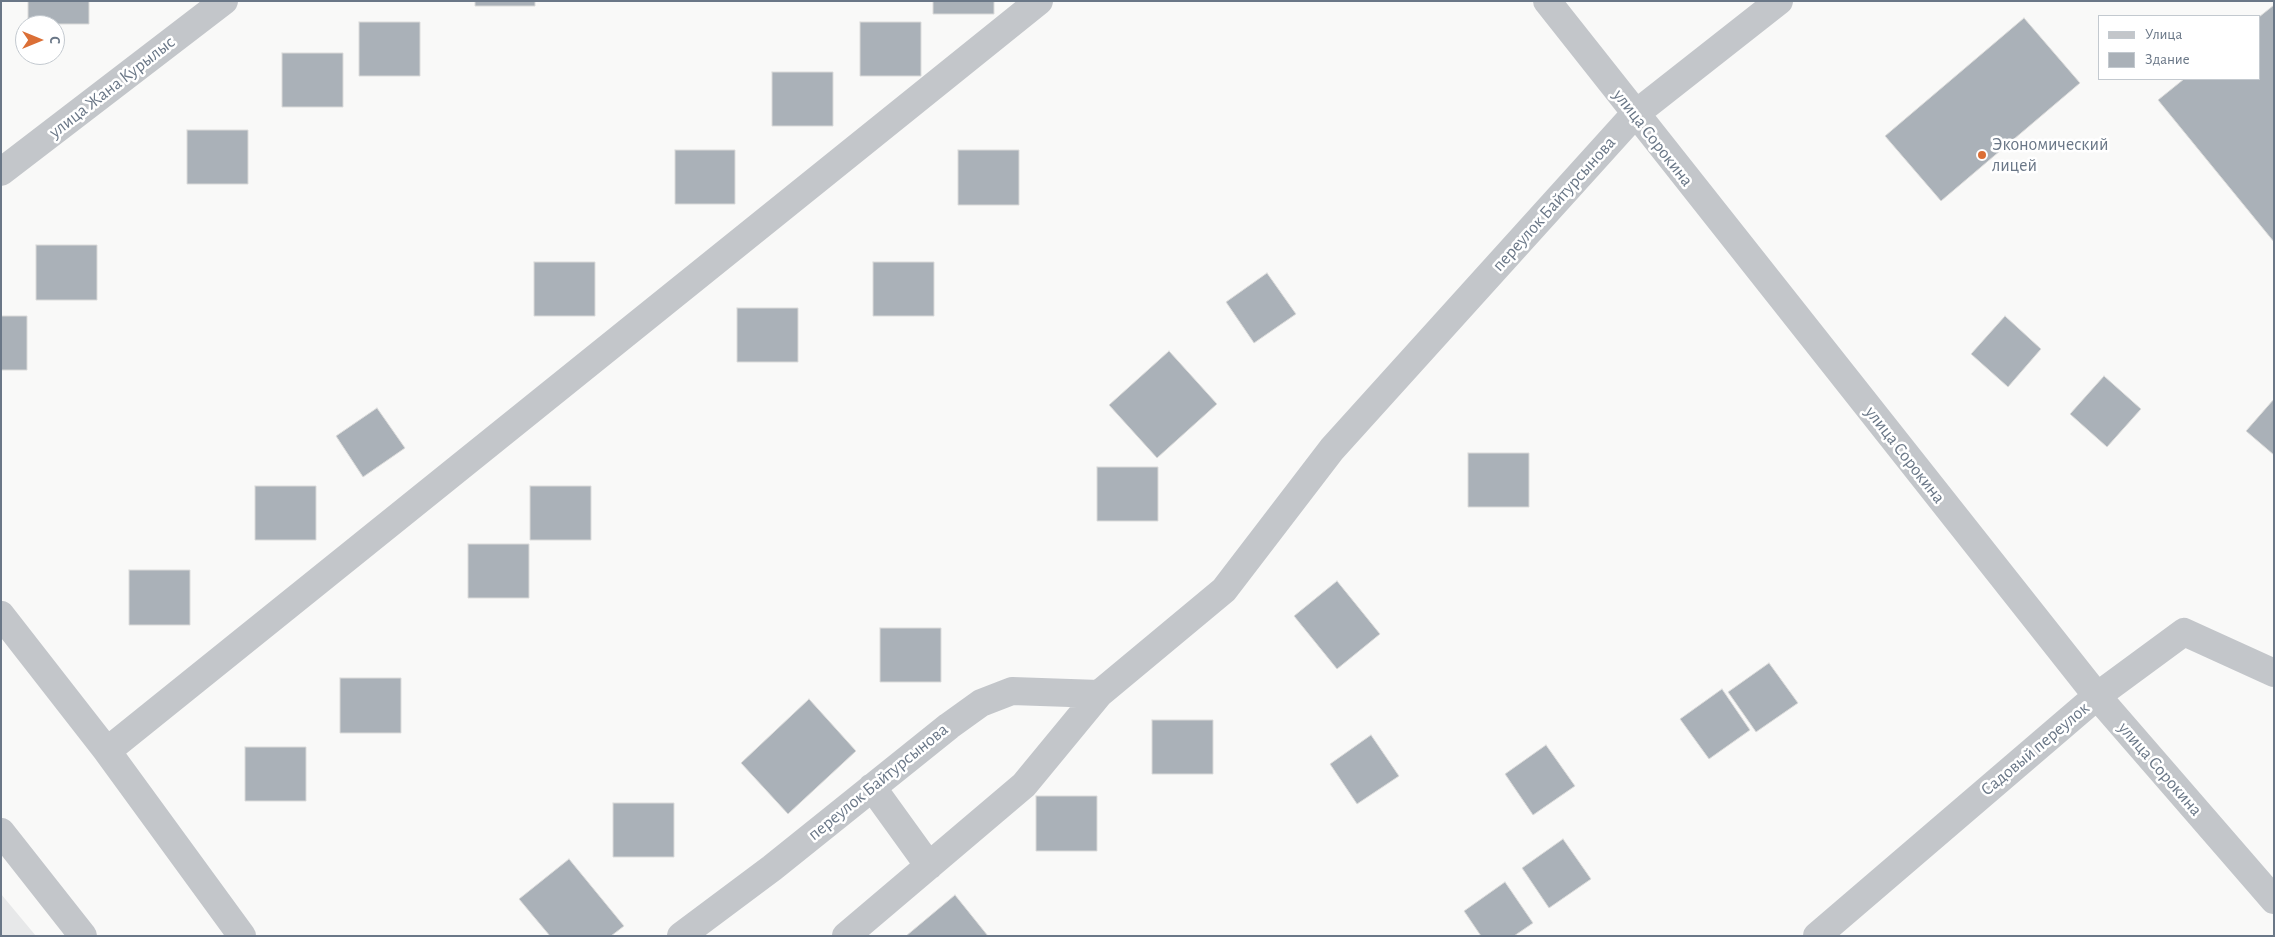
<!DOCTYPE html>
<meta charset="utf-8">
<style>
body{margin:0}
#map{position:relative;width:2275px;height:937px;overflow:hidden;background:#f9f9f8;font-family:"Alegreya Sans",sans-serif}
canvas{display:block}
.frame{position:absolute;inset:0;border:2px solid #6a7787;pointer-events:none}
.legend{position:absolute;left:2098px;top:15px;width:162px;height:65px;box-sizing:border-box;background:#fff;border:1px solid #c3c9cf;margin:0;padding:6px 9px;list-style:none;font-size:15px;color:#6a7787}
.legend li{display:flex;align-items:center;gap:10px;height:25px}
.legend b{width:25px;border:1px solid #c3c9cf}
.north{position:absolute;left:15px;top:15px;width:50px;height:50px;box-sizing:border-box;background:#fff;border:1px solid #c3c9cf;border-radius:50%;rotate:90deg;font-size:14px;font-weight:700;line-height:20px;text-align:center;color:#6a7787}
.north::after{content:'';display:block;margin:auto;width:18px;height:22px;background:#db6f36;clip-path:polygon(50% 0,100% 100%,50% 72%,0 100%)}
</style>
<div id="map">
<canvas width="2275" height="937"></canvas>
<div class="frame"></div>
<ul class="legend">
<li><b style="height:6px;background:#c3c6ca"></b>Улица</li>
<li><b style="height:14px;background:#aab1b8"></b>Здание</li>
</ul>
<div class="north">С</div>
</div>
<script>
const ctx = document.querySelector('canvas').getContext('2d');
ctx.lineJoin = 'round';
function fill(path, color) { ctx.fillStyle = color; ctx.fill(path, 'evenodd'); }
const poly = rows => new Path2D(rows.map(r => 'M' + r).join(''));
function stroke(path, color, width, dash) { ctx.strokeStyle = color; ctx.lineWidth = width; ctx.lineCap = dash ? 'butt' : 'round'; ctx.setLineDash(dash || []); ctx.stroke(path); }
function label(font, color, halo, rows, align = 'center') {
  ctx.font = font + ' "Alegreya Sans",sans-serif'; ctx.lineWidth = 5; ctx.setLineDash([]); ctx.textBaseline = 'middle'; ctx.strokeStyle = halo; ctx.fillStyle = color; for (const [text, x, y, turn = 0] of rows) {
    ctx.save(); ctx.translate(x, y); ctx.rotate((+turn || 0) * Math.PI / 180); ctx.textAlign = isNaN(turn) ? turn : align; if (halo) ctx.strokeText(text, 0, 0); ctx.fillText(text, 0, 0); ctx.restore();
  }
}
const built = poly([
 [1,894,36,936,1,936]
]);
const building = poly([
 [28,1,89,1,89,24,28,24,28,1],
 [475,1,535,1,535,6,475,6,475,1],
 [933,1,994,1,994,14,933,14,933,1],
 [2274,5,2274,242,2158,100,2184,79,2259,79,2259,17,2274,5],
 [2024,18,2080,83,1941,201,1885,136,2024,18],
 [359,22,420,22,420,76,359,76,359,22],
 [860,22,921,22,921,76,860,76,860,22],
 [282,53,343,53,343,107,282,107,282,53],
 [772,72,833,72,833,126,772,126,772,72],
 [187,130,248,130,248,184,187,184,187,130],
 [675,150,735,150,735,204,675,204,675,150],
 [958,150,1019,150,1019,205,958,205,958,150],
 [36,245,97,245,97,300,36,300,36,245],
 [534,262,595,262,595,316,534,316,534,262],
 [873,262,934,262,934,316,873,316,873,262],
 [1267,273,1296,314,1254,343,1226,302,1267,273],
 [737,308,798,308,798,362,737,362,737,308],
 [1,316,27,316,27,370,1,370,1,316],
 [2005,316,2041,349,2008,387,1971,354,2005,316],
 [1169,351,1217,404,1157,458,1109,405,1169,351],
 [2104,376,2141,409,2107,447,2070,414,2104,376],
 [2274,399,2274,455,2246,431,2274,399],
 [377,408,405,448,363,477,336,436,377,408],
 [1468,453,1529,453,1529,507,1468,507,1468,453],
 [1097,467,1158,467,1158,521,1097,521,1097,467],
 [255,486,316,486,316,540,255,540,255,486],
 [530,486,591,486,591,540,530,540,530,486],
 [468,544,529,544,529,598,468,598,468,544],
 [129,570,190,570,190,625,129,625,129,570],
 [1337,581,1380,634,1337,669,1294,616,1337,581],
 [880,628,941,628,941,682,880,682,880,628],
 [1769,663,1798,703,1756,732,1728,692,1769,663],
 [340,678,401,678,401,733,340,733,340,678],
 [1722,689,1750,730,1709,759,1680,719,1722,689],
 [809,699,856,751,788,814,741,763,809,699],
 [1152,720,1213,720,1213,774,1152,774,1152,720],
 [1371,735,1399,776,1357,804,1330,764,1371,735],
 [1546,745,1575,786,1533,815,1505,774,1546,745],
 [245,747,306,747,306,801,245,801,245,747],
 [1036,796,1097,796,1097,851,1036,851,1036,796],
 [613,803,674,803,674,857,613,857,613,803],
 [1563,839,1591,879,1549,908,1522,868,1563,839],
 [569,859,624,926,611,936,550,936,519,899,569,859],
 [1505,882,1533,923,1514,936,1481,936,1464,911,1505,882],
 [955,895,988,936,906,936,955,895]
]);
const minor = poly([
 [1547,1,2097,696,2274,900],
 [1,172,224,1],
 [1,615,107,751,242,936],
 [107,751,1039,1],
 [872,787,929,866],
 [1,832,83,936],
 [681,936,772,868,949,726,981,703,1012,691,1099,694],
 [846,936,1024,785,1099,694,1224,590,1332,449,1634,115,1779,1],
 [1817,936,2097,696,2184,632,2274,673]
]);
const markers = [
 [1982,155,5,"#db6f36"]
];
const streetNames = [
 ["улица Жана Курылыс",112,87,-38],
 ["улица Сорокина",1653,138,52],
 ["переулок Байтурсынова",1554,204,-48],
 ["улица Сорокина",1905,455,52],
 ["Садовый переулок",2035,749,-40],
 ["улица Сорокина",2160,769,49],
 ["переулок Байтурсынова",878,782,-39]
];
const poiNames = [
 ["Экономический",1992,145],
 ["лицей",1992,166]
];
fill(built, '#e7e8e9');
fill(building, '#aab1b8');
stroke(building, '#dbdbda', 1);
stroke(minor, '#c3c6ca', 28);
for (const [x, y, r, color] of markers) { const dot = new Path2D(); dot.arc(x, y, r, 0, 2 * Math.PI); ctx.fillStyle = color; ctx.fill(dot); stroke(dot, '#fff', 2); }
label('18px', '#6a7787', '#fff', streetNames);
label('18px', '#6a7787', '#fff', poiNames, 'left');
</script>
